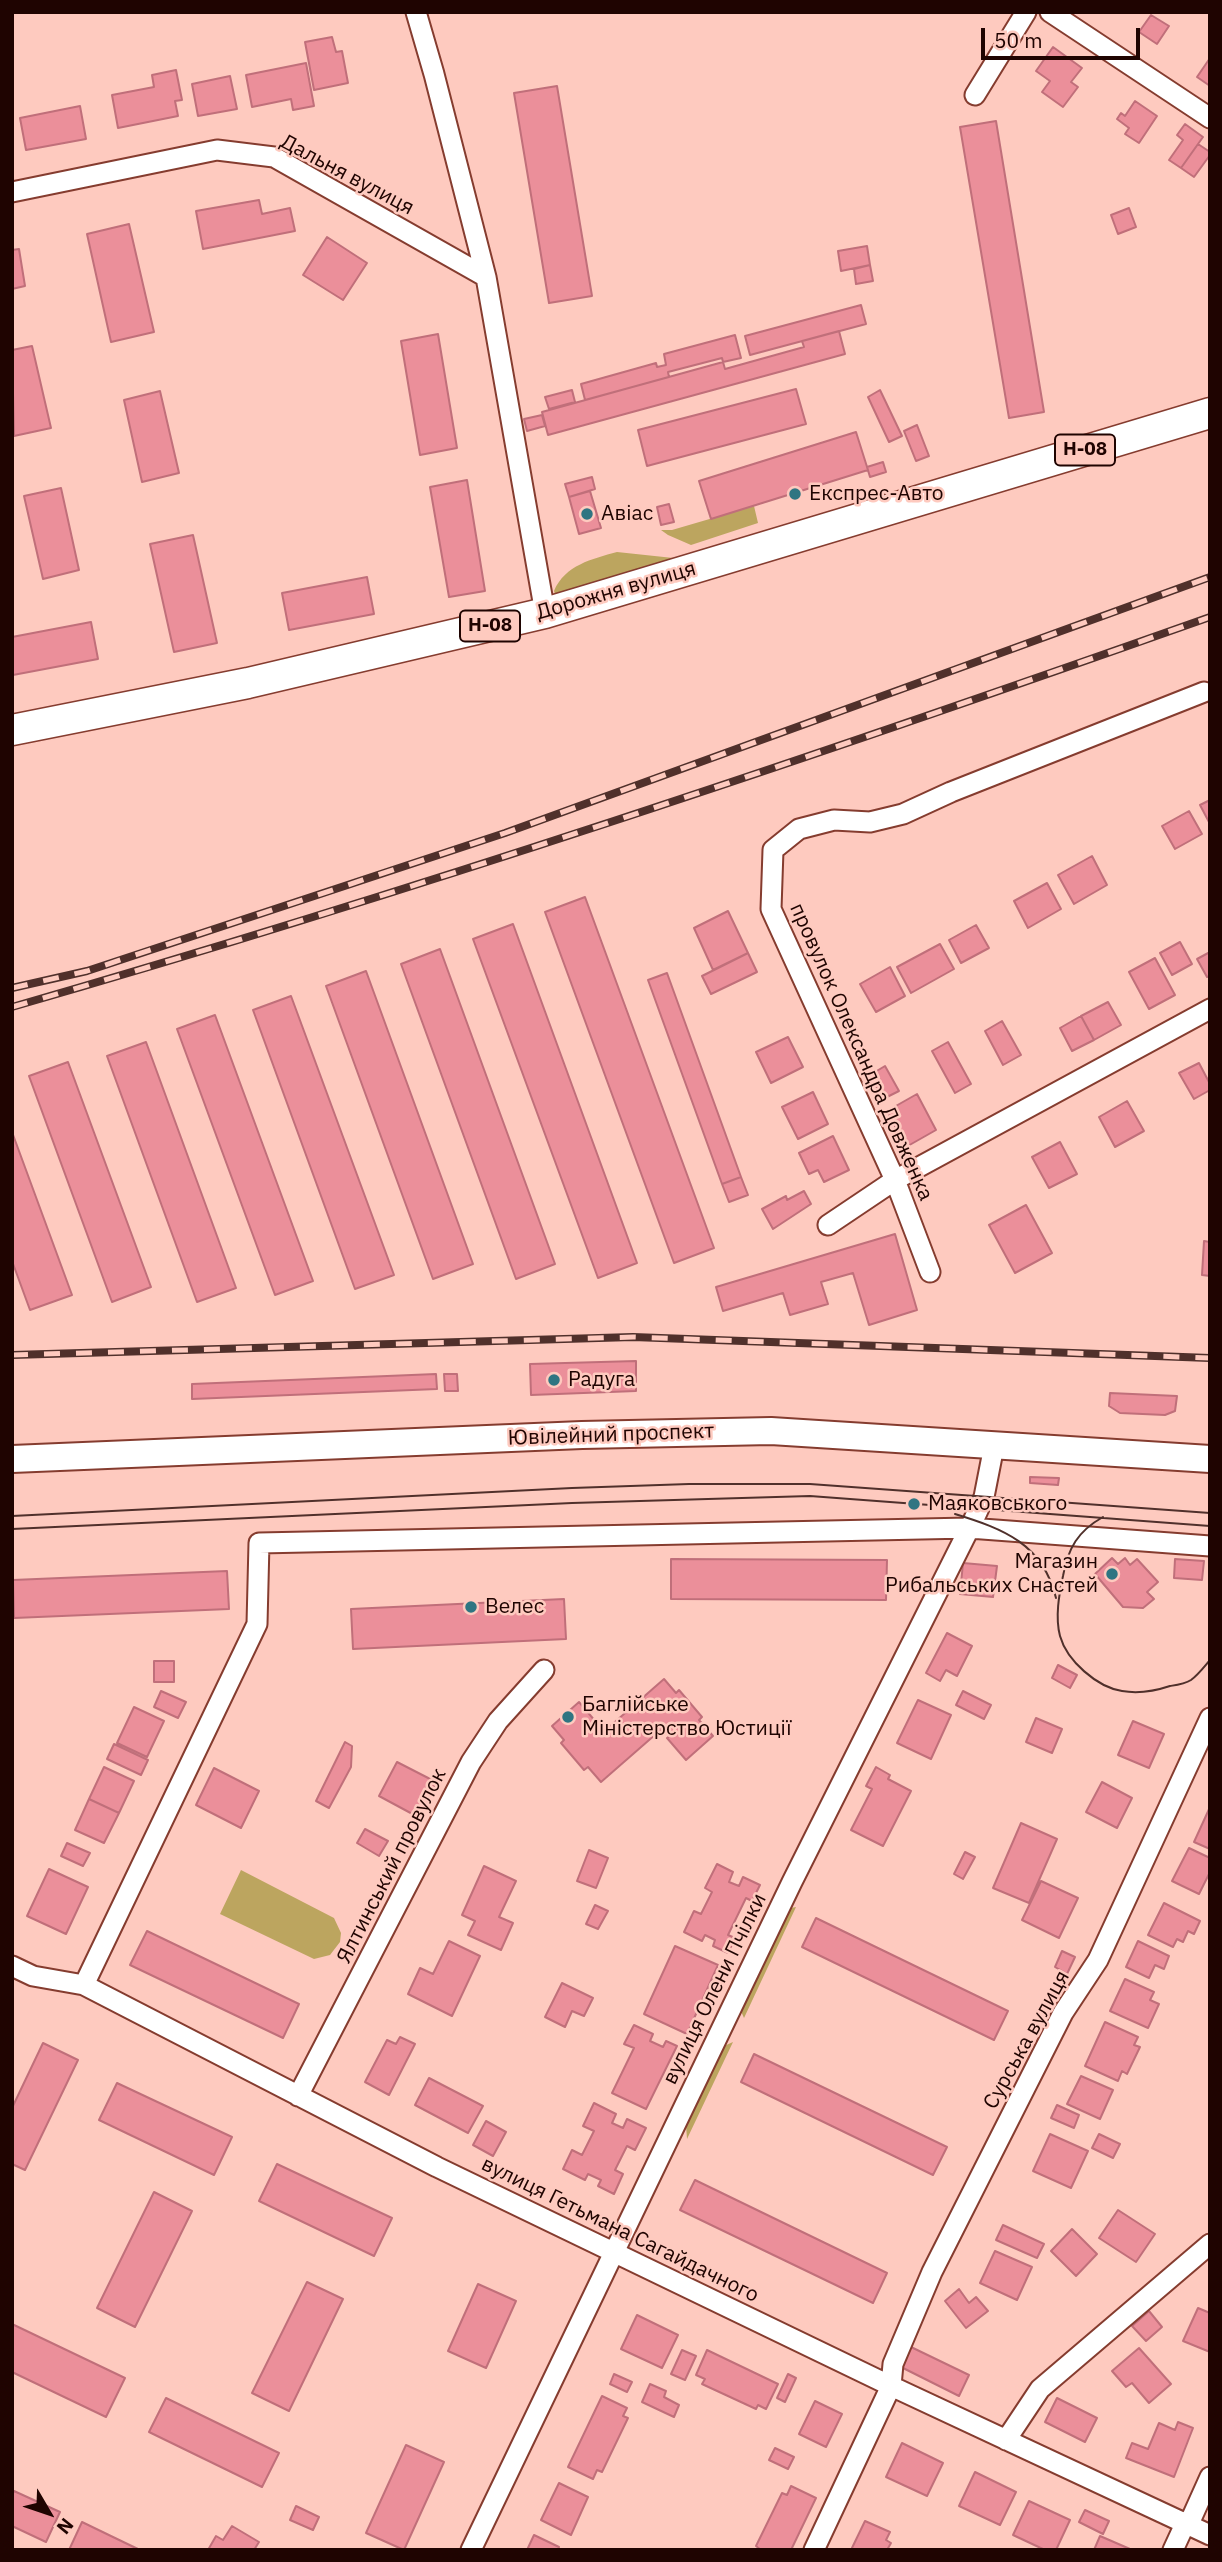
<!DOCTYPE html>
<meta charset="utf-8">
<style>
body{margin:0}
#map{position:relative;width:1222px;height:2562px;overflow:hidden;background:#fecabf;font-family:"IBM Plex Sans",sans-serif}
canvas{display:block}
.frame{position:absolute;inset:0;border:14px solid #1f0401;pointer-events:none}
.north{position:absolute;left:14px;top:2478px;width:70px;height:70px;-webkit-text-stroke:5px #fecabf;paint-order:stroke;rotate:129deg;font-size:19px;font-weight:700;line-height:28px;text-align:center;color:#1f0401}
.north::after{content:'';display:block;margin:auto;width:24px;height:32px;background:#1f0401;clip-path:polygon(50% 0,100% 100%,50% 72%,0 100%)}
.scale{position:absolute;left:981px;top:28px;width:159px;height:32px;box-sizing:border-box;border:4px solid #1f0401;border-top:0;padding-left:9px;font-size:21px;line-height:24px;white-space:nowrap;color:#1f0401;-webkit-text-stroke:5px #fecabf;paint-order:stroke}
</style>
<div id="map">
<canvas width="1222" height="2562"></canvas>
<div class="frame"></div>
<div class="north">N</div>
<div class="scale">50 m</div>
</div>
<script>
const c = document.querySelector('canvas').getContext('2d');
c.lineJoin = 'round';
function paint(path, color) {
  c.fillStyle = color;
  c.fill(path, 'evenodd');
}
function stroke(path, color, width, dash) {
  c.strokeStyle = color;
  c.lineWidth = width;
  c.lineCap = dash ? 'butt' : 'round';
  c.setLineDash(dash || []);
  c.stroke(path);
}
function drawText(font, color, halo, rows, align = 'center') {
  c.font = font + ' "IBM Plex Sans",sans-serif';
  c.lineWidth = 5;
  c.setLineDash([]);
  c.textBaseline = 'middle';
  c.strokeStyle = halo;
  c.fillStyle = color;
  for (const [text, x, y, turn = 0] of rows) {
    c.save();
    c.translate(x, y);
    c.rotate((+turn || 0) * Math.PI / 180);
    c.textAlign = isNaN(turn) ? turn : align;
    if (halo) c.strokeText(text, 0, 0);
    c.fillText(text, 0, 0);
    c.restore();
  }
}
const green = new Path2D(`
 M754 506 758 523 691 545 668 535 661 530H672Z
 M617 552 692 560 556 597 554 591C565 565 592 559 617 552Z
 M241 1870 334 1918 341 1933 340 1942 330 1955 314 1959 220 1914Z
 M796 1907 744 2018 740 2009 781 1923 791 1908Z
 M733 2042 687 2139 686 2125 700 2092 724 2046Z`);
const building = new Path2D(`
 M1151 15 1169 26 1157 44 1139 32Z
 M332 37 336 52 342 51 348 83 314 90 305 42Z
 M1053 47 1082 68 1071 82 1078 87 1063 107 1042 92 1050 81 1036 71Z
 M1210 58V86L1197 77Z
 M306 63 314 106 293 110 291 99 252 107 246 75Z
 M176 70 182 100 175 101 178 116 118 128 112 95 154 87 152 75Z
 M230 76 237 109 198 116 192 84Z
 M557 86 592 296 549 303 514 93Z
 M1135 101 1157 116 1139 143 1125 134 1129 128 1117 119 1121 113 1125 116Z
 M80 106 86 139 26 150 20 118Z
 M996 121 1044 412 1009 418 960 127Z
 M1185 124 1203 137 1181 168 1169 160 1183 140 1177 135Z
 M1198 144 1210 152V155L1194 177 1181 168Z
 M259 200 262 214 290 208 295 231 203 249 196 211Z
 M1129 208 1136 227 1118 234 1111 215Z
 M129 224 154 332 111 342 87 234Z
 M327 237 367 263 343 300 303 275Z
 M867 246 870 265 841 271 838 251Z
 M19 249 25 286 12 289V250Z
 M870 265 873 281 856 284 854 269Z
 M861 305 866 324 750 355 745 336Z
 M839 331 845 354 548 435 542 412 723 362 725 369 804 347 802 341Z
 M438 334 457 448 420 455 401 341Z
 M735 335 741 358 723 362 722 358 668 372 669 377 585 400 581 384 656 363 657 367 666 365 664 354Z
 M32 346 51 428 14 436 12 350Z
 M796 389 806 424 647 466 638 430Z
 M572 390 575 402 549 409 545 397Z
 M880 390 902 436 889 442 868 397Z
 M160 391 179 473 142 482 124 400Z
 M542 415 545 426 527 431 524 419Z
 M917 425 929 456 916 461 904 431Z
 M856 432 868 470 711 519 699 481Z
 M883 462 886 472 870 477 867 467Z
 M592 477 595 489 569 497 565 484Z
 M467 480 485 591 449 597 430 487Z
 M61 488 79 570 43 579 24 496Z
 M590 491 601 528 579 534 569 497Z
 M669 504 674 522 661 525 657 507Z
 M193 535 217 643 174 652 150 544Z
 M367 577 374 614 289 630 282 593Z
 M91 622 98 659 13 675 12 637Z
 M1210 800V824L1200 805Z
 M1189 811 1202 834 1175 849 1162 826Z
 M1092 856 1107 885 1074 904 1058 875Z
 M1047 883 1061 909 1028 928 1014 901Z
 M585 897 714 1248 674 1263 545 912Z
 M728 911 748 953 713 970 694 928Z
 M513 924 637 1263 598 1278 473 939Z
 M976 925 989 948 961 963 949 940Z
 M1180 942 1192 964 1172 975 1160 953Z
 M940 944 954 969 911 993 897 967Z
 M440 949 555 1264 516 1279 401 964Z
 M1210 952V976L1207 977 1197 959Z
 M748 953 757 972 711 994 702 976Z
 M1155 958 1175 995 1149 1009 1129 972Z
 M890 967 905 996 876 1012 860 984Z
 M366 971 473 1264 433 1279 326 986Z
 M667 973 741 1177 722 1184 648 980Z
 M291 996 394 1275 355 1289 253 1010Z
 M1108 1002 1121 1025 1094 1040 1081 1016Z
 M215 1015 313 1281 275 1295 177 1029Z
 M1081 1016 1094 1040 1072 1051 1060 1028Z
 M1002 1021 1021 1055 1003 1065 985 1031Z
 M788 1037 803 1067 771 1083 756 1052Z
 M146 1042 236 1288 197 1302 107 1056Z
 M948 1042 971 1084 955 1093 932 1051Z
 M68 1062 151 1287 112 1302 29 1076Z
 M1199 1063 1210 1084V1090L1194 1099 1179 1073Z
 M885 1066 899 1091 883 1099 870 1075Z
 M813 1092 828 1124 798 1139 782 1107Z
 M917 1094 936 1130 906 1147 887 1111Z
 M1127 1101 1144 1131 1115 1147 1099 1117Z
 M12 1132 72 1295 30 1310 12 1261Z
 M833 1136 849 1170 824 1182 818 1170 809 1174 799 1153Z
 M1060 1142 1077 1174 1049 1188 1032 1157Z
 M741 1177 748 1195 729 1202 722 1184Z
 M804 1191 811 1204 773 1229 762 1209 786 1196 787 1200Z
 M1026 1205 1052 1253 1015 1273 989 1225Z
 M895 1234 917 1310 869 1325 853 1273 821 1282 828 1304 790 1315 783 1293 723 1311 716 1287Z
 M1204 1241 1210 1242V1276L1202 1275Z
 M636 1361V1391L531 1395 530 1364Z
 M436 1374 437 1389 192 1399V1384Z
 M444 1374H457L458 1391H445Z
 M1110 1393 1177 1396 1175 1411 1165 1415 1120 1413 1109 1406Z
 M1030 1477 1059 1478 1058 1485 1030 1483Z
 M1112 1558 1118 1564 1125 1558 1130 1565 1137 1559 1158 1582 1147 1592 1154 1599 1143 1608 1123 1607 1095 1574Z
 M671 1559 887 1560 886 1600 671 1599Z
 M1175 1559 1204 1561 1202 1580 1174 1578Z
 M963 1563 997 1566 993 1597 960 1594Z
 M227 1571 229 1609 14 1618 13 1580Z
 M564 1599 566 1639 353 1649 351 1609Z
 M947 1633 972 1646 957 1676 946 1670 940 1681 926 1673Z
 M154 1661H174V1682H154Z
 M1058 1665 1077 1675 1070 1688 1052 1678Z
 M664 1679 676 1693 679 1690 702 1717 699 1720 713 1736 686 1760 667 1738 671 1735 664 1727 601 1782 588 1767 584 1770 561 1743 564 1740 552 1726 579 1702 596 1722 592 1726 600 1735Z
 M161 1691 186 1702 178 1718 154 1707Z
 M963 1691 991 1705 984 1719 956 1705Z
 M918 1700 951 1715 931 1759 897 1743Z
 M134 1707 164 1721 147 1757 117 1743Z
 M1036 1718 1062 1729 1052 1753 1026 1742Z
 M1133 1721 1164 1734 1149 1768 1118 1755Z
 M345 1742 352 1746 351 1767 329 1808 316 1801Z
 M114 1744 148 1760 141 1775 107 1759Z
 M397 1762 436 1782 418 1817 379 1796Z
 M104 1767 134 1781 119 1813 89 1799Z
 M876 1767 890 1775 888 1779 911 1791 883 1846 851 1830 872 1789 866 1786Z
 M214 1768 259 1791 241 1828 196 1805Z
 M1102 1782 1132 1798 1117 1828 1086 1812Z
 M89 1799 119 1813 104 1843 75 1830Z
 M1210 1807V1849L1194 1842Z
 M1021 1823 1057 1839 1029 1903 993 1888Z
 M365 1829 388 1841 379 1856 357 1843Z
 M67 1843 90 1853 83 1866 61 1856Z
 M1189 1848 1210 1858V1872L1199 1894 1172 1881Z
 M589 1850 608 1858 596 1888 577 1881Z
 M965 1852 975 1857 963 1879 954 1874Z
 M717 1864 733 1872 729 1882 739 1886 743 1877 760 1885 752 1901 746 1898 728 1935 735 1938 728 1953 713 1946 715 1940 705 1935 702 1941 684 1932 694 1911 701 1914 712 1892 705 1888Z
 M484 1866 516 1881 499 1917 513 1923 501 1950 468 1935 475 1921 462 1915Z
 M49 1869 88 1887 66 1934 27 1916Z
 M1041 1881 1078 1898 1059 1938 1022 1920Z
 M1164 1903 1200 1921 1194 1934 1188 1931 1183 1942 1177 1939 1173 1947 1148 1935Z
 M595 1905 608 1911 598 1929 586 1924Z
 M816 1918 1008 2011 994 2040 802 1947Z
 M147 1931 299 2004 283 2038 130 1965Z
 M449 1941 480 1956 452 2016 408 1994 420 1968 433 1974Z
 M1138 1941 1169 1956 1164 1969 1155 1965 1149 1978 1126 1967Z
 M675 1946 718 1965 687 2034 644 2014Z
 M1062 1951 1075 1957 1067 1974 1055 1967Z
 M1125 1979 1154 1992 1150 2000 1159 2004 1148 2028 1110 2011Z
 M562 1983 593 1998 584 2016 572 2011 565 2027 545 2017Z
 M1105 2022 1138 2037 1134 2045 1140 2047 1127 2074 1122 2071 1118 2081 1085 2066Z
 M634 2025 653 2034 650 2041 663 2047 666 2041 677 2046 646 2109 612 2093 634 2048 624 2044Z
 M400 2037 415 2044 389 2095 365 2082 387 2040 396 2044Z
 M43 2043 78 2060 25 2170 12 2164V2108Z
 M754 2054 947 2147 933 2175 741 2082Z
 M1081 2076 1113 2090 1100 2119 1067 2104Z
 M429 2078 483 2106 468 2133 415 2105Z
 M117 2083 232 2137 214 2175 99 2120Z
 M594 2103 616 2114 612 2123 623 2128 627 2119 646 2128 635 2150 627 2146 615 2170 623 2174 614 2194 598 2186 601 2180 588 2174 585 2180 563 2169 572 2150 582 2155 594 2131 583 2126Z
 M1057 2105 1079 2115 1074 2128 1051 2118Z
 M486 2121 506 2132 493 2156 473 2145Z
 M1050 2134 1088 2151 1071 2188 1033 2171Z
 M1099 2134 1120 2144 1113 2158 1092 2148Z
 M277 2164 392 2218 374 2256 259 2201Z
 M695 2180 887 2273 873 2303 680 2210Z
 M154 2192 192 2211 135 2327 97 2308Z
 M1118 2210 1155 2234 1136 2262 1099 2238Z
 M1003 2225 1044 2244 1037 2258 996 2240Z
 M1072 2229 1097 2254 1076 2276 1051 2251Z
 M995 2251 1032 2267 1017 2300 980 2283Z
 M307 2282 343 2299 289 2411 252 2393Z
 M478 2284 516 2301 486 2368 448 2351Z
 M959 2289 969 2303 976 2297 988 2311 966 2328 945 2301Z
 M1198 2308 1210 2313V2352L1183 2341Z
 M1149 2311 1162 2327 1146 2341 1132 2326Z
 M637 2315 678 2335 662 2368 621 2349Z
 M12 2324 125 2378 106 2417 12 2372Z
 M911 2347 969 2375 959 2396 901 2367Z
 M1139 2348 1171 2384 1149 2403 1132 2383 1126 2387 1112 2371Z
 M682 2350 696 2356 685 2380 671 2374Z
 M707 2350 778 2384 766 2409 758 2405 756 2409 702 2384 705 2379 696 2375Z
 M614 2374 632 2382 627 2392 610 2384Z
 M788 2374 796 2378 785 2402 777 2398Z
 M650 2384 666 2391 664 2397 679 2405 674 2417 642 2402Z
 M602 2396 627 2408 623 2416 628 2418 602 2472 597 2470 593 2479 568 2467Z
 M166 2398 279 2453 262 2487 149 2432Z
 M1057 2398 1097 2418 1085 2442 1045 2422Z
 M815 2401 842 2414 826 2447 799 2434Z
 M1178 2422 1193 2428 1174 2477 1126 2458 1132 2443 1148 2449 1159 2423 1175 2430Z
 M902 2443 943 2463 927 2496 886 2477Z
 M406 2445 444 2462 404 2550 366 2533Z
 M775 2448 794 2457 788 2469 769 2460Z
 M975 2472 1016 2492 1000 2525 959 2506Z
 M559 2483 588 2497 571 2535 541 2520Z
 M791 2486 816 2498 791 2550H761L756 2546 782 2493 787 2495Z
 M14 2491 60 2512 46 2542 12 2526V2496Z
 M1029 2501 1070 2520 1056 2550H1045L1013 2535Z
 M296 2506 319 2517 313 2530 290 2520Z
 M1085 2510 1109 2521 1103 2534 1079 2522Z
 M865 2521 890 2532 886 2540 891 2543 887 2550H851Z
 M82 2522 113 2537 140 2550H69Z
 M232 2526 259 2542 254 2550H208L216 2536 223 2540Z
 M534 2535 559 2547 558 2550H527Z
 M1100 2536 1130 2549 1129 2550H1094Z`);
const minor = new Path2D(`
 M416 12 434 74 486 277 545 613
 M1050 12 1210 118
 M975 95 1026 12
 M12 192 217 150 274 157 486 277
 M828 1225 895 1180 1210 1009
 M930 1272 895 1180 771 909 773 850 799 829 834 820 870 822 903 814 951 792 1204 692
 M12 1966 33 1976 84 1985 437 2167 891 2386 1210 2535
 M84 1985 257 1624 259 1543 969 1528 1210 1546
 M298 2096 471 1762 498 1721 544 1670
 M1006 2440 1040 2389 1210 2244
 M471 2550 792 1882 974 1519 984 1497 994 1446
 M814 2550 891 2386 893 2364 932 2272 1063 2013 1098 1960 1210 1718
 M1173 2550 1185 2524 1192 2517 1210 2477`);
const secondary = new Path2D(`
 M12 1459 582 1435 771 1431 1210 1459`);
const primary = new Path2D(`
 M12 730 248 683 545 613 1210 413`);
const tram = new Path2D(`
 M955 1514C1004 1529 1043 1544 1056 1598
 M12 1516 572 1488 689 1484H810L1210 1513
 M1103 1517C1078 1531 1068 1548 1063 1576 1059 1595 1055 1617 1060 1636 1067 1661 1097 1687 1122 1691 1139 1694 1155 1691 1170 1686 1177 1685 1185 1684 1191 1680 1198 1675 1204 1667 1210 1660
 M12 1529 572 1503 810 1496 1210 1526`);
const rail = new Path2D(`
 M12 988 87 971 505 833 1210 577
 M12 1007C415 891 814 757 1210 617
 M12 1355 633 1337 1210 1358`);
const markers = [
 [795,494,7,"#2f7582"],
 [587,514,7,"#2f7582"],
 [554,1380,7,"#2f7582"],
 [914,1504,7,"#2f7582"],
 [1112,1574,7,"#2f7582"],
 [471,1607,7,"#2f7582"],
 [568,1717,7,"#2f7582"]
];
const shields = [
 [1085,450,60],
 [490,626,60]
];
const shieldNames = [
 ["Н-08",1085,450],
 ["Н-08",490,626]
];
const streetNames = [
 ["Дальня вулиця",347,175,28],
 ["Дорожня вулиця",616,591,-16],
 ["провулок Олександра Довженка",861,1052,66],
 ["Ювілейний проспект",611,1435,-2],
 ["Ялтинський провулок",392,1866,-63],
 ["вулиця Олени Пчілки",715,1989,-64],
 ["Сурська вулиця",1027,2040,-61],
 ["вулиця Гетьмана Сагайдачного",620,2230,26]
];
const poiNames = [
 ["Експрес-Авто",809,494],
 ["Авіас",601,514],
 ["Радуга",568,1380],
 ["Маяковського",928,1504],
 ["Магазин",1098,1562,"right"],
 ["Рибальських Снастей",1098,1586,"right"],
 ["Велес",485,1607],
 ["Баглійське",582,1705],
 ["Міністерство Юстиції",582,1729]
];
paint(green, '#bca55f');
paint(building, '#eb8f9a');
stroke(building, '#c06f7a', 2);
stroke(minor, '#853c2f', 23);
stroke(secondary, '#853c2f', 30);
stroke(primary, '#853c2f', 33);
stroke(minor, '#fff', 19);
stroke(secondary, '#fff', 26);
stroke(primary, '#fff', 30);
stroke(tram, '#50302b', 2);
stroke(rail, '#50302b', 8);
stroke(rail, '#fecabf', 5, [16]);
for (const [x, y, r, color] of markers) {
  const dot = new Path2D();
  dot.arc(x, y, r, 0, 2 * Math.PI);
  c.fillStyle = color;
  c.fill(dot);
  stroke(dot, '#fecabf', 2.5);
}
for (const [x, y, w] of shields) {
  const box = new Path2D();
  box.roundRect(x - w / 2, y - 15.5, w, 31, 5);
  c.fillStyle = '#fecabf';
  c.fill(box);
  stroke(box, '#1f0401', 2);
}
drawText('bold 19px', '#1f0401', null, shieldNames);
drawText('21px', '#1f0401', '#fecabf', streetNames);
drawText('21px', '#1f0401', '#fecabf', poiNames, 'left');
</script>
